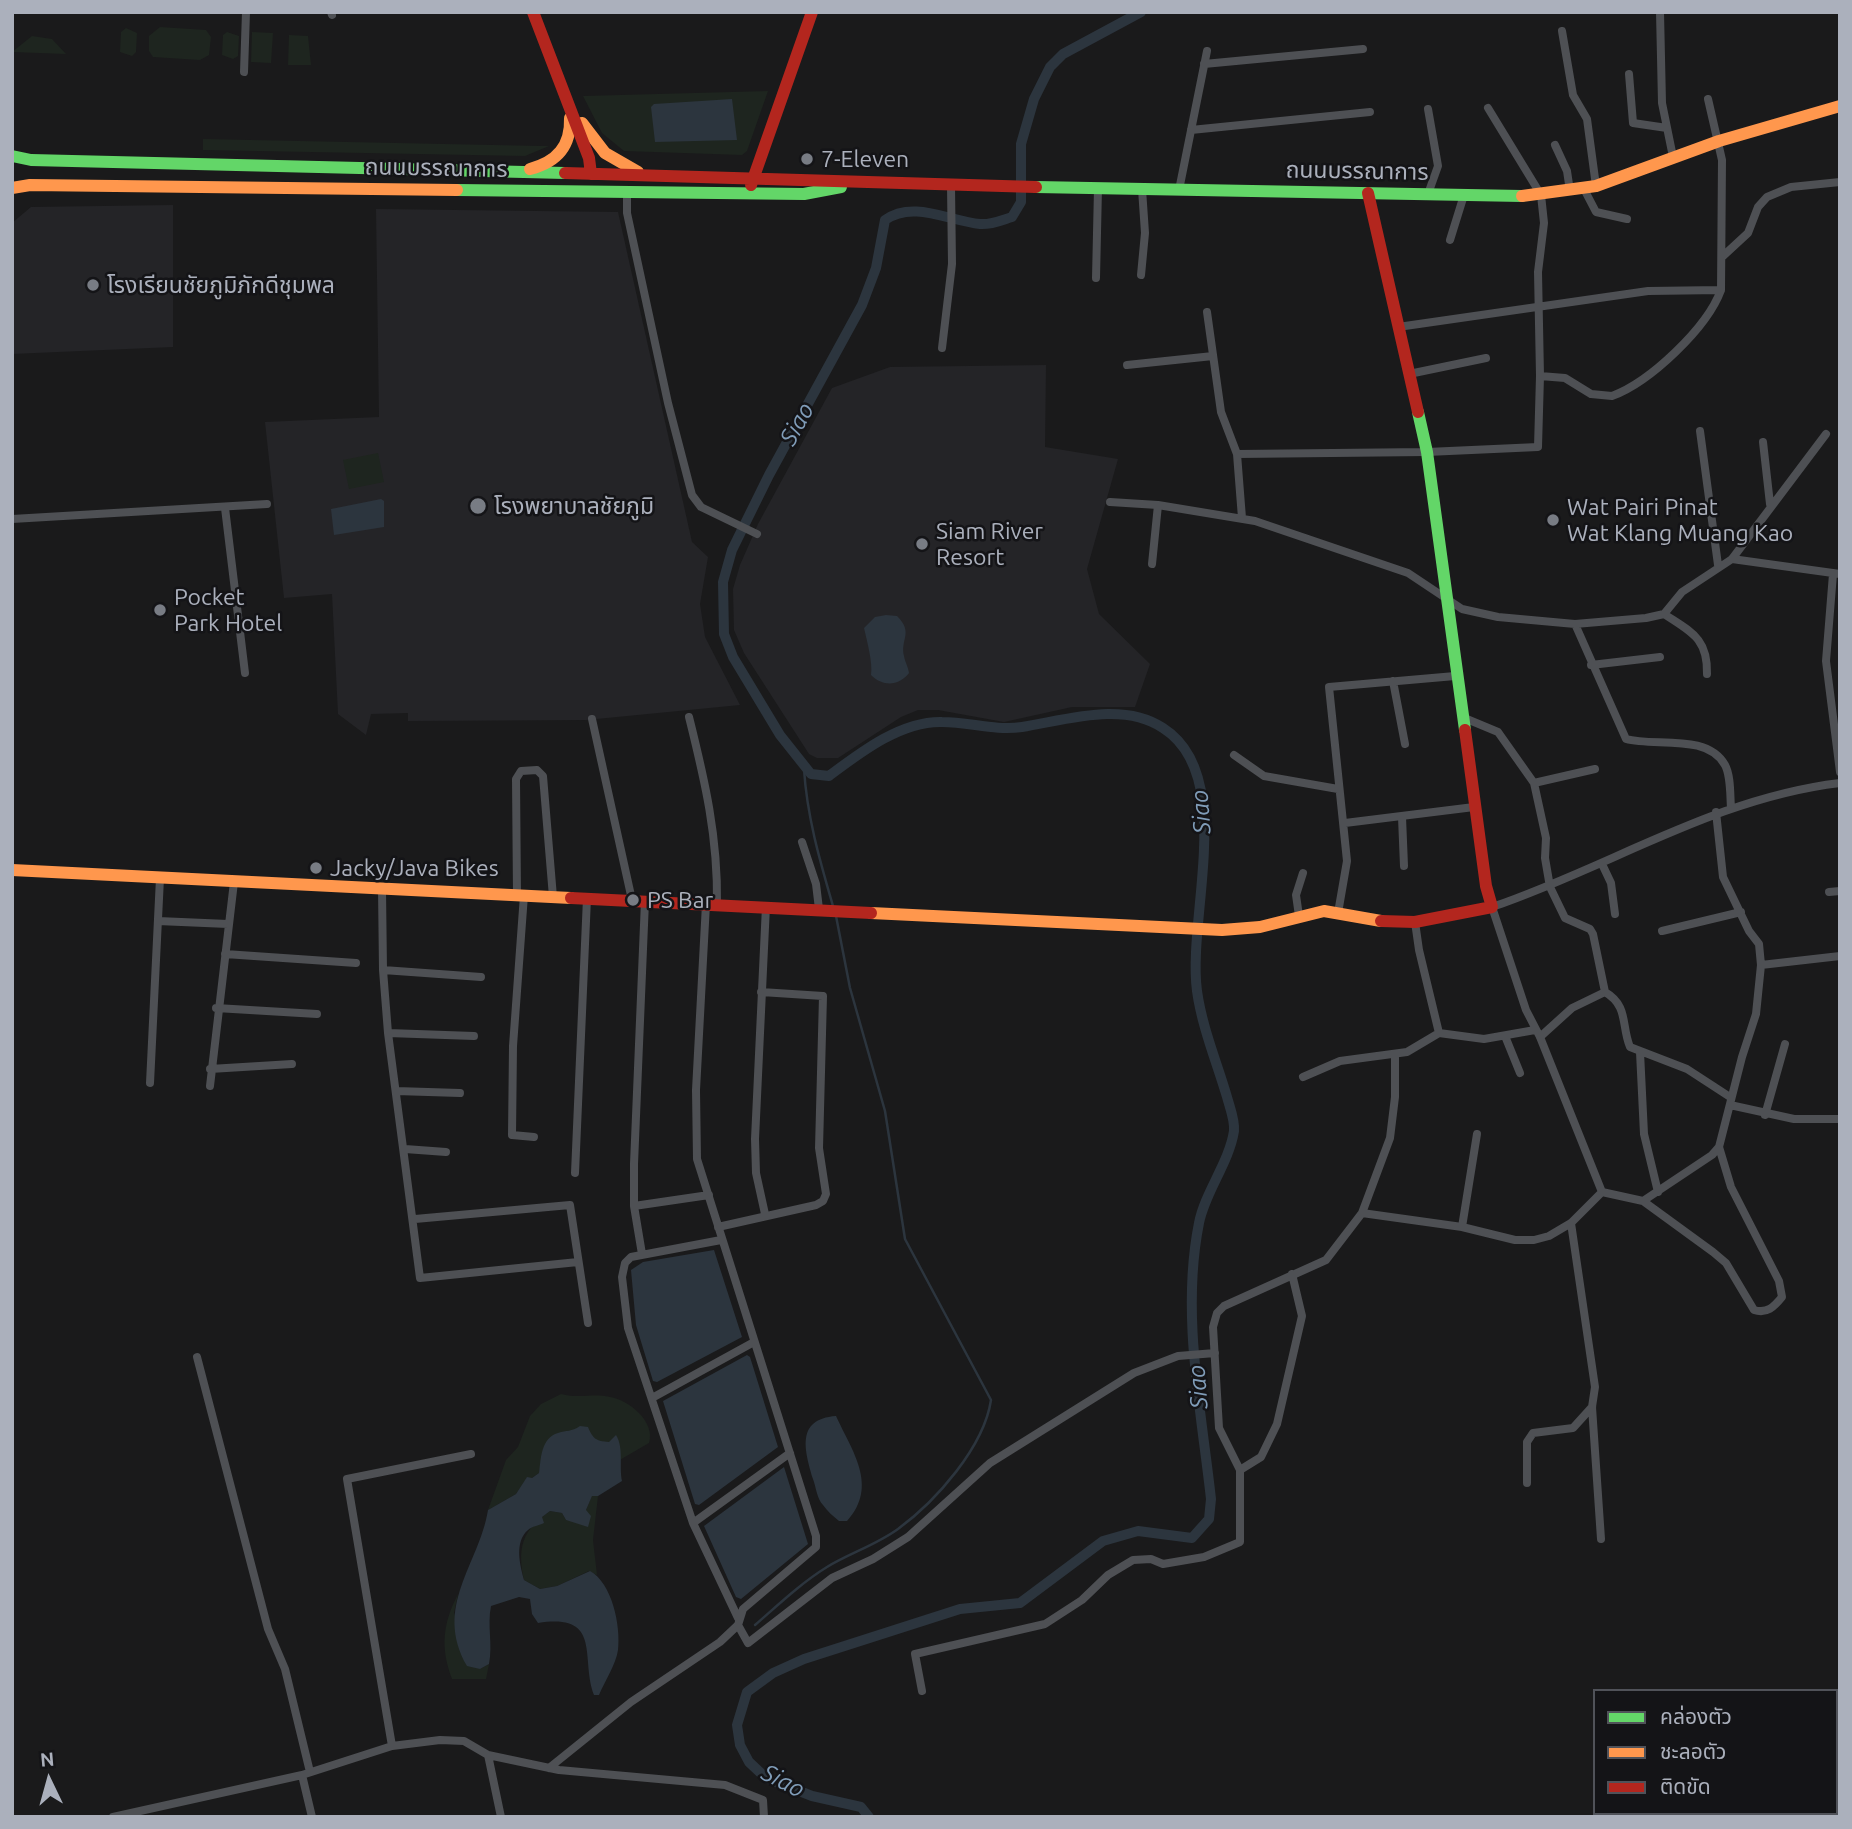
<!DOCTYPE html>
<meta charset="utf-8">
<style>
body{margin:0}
#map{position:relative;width:1852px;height:1829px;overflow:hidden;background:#1a1a1b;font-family:Ubuntu,"Noto Sans Thai",sans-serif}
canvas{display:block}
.frame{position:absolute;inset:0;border:14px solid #abb0bc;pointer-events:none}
.legend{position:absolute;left:1593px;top:1689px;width:245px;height:126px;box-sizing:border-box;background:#141417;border:2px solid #505259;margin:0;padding:9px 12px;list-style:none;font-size:21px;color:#abb0bc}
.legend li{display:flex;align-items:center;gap:14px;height:35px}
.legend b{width:35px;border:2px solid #505259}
.north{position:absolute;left:14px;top:1745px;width:70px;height:70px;-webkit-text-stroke:5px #141417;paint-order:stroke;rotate:355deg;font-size:19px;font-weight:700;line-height:28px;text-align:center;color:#abb0bc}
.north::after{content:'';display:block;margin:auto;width:24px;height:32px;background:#abb0bc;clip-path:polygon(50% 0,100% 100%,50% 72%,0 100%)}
</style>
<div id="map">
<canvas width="1852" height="1829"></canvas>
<div class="frame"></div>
<ul class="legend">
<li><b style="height:9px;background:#63d668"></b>คล่องตัว</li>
<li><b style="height:9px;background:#ff974d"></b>ชะลอตัว</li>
<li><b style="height:9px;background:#b3261e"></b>ติดขัด</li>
</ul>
<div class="north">N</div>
</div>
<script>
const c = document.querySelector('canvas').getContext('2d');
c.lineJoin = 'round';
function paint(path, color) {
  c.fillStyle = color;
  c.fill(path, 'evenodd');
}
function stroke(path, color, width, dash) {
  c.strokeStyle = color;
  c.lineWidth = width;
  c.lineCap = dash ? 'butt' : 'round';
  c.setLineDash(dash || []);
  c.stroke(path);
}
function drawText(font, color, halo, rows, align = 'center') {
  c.font = font + ' Ubuntu,"Noto Sans Thai",sans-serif';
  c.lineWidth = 5;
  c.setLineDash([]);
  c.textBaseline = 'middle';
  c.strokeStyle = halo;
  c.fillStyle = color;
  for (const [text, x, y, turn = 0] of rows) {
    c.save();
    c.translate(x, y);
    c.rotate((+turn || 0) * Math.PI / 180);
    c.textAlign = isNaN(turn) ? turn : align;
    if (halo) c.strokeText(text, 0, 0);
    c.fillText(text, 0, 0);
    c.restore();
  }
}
const built = new Path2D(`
 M173 205V347L12 354V223L31 207Z
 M376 209 618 212 692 542 708 557 700 604 705 637 740 705 586 720 408 721V713L371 714 366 735 338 714 332 594 284 598 265 422 379 417Z
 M1046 365 1045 447 1118 459 1087 569 1099 614 1150 664 1135 707H1072L1004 722 938 710H918L901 717 838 758H817L809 754 744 653 734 630 733 589 740 565 758 524 832 388 890 367Z`);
const green = new Path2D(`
 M160 27 206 30 211 37 209 55 200 60 153 57 149 51V36Z
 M126 28 137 33 136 52 132 56 120 52 121 32Z
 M227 32 239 36 238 56 233 59 222 55 223 35Z
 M252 32 273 33 271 63 251 62Z
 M289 35 308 36 311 65H288Z
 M32 36 52 39 66 54 12 52Z
 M768 91 747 151 742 155 624 151 602 133 583 96Z
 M203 139 542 146H549L525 156 203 150Z
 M378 453 384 482 349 489 343 460Z
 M561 1394C581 1399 592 1393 610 1397 629 1400 656 1422 649 1443L618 1461 620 1452C592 1427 571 1448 541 1462L539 1473 532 1478H527L516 1494 488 1510 506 1460 518 1447 530 1416 541 1404Z
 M592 1495 598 1496 593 1540 597 1575 589 1571 557 1586 540 1589 524 1580C517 1548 522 1530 550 1511L562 1513 566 1520 575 1521 586 1510Z
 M458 1594 454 1613 480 1669 489 1664 486 1679H452C440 1647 443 1623 458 1594Z`);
const water = new Path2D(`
 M732 99 737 140 655 142 651 107 654 104Z
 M381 499 384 501V527L334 535 331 509Z
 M886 615 897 616C914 633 900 639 904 656 905 662 908 666 909 673 899 686 883 687 871 675 873 663 867 641 864 628L875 617Z
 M714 1250 742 1337 657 1382 653 1381 636 1325 631 1270 643 1262Z
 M747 1355 750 1357 778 1447 699 1505 695 1504 663 1401Z
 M836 1416C852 1451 879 1486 847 1521H839C833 1516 827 1511 823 1505 817 1499 816 1487 813 1479 805 1451 795 1419 836 1416Z
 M580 1426 588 1427C593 1439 596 1441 609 1442L616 1435C624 1448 619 1466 622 1481L598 1496H592L586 1510 591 1516 588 1527 566 1520 562 1513 550 1511 542 1517 544 1523C538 1526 532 1526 528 1530 514 1542 520 1565 524 1580L540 1589 557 1586 590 1571C612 1583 621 1626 618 1650 616 1664 605 1681 599 1695H594C580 1658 603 1613 538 1623L532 1614 530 1599 519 1597 491 1606C487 1626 493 1644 489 1664L480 1669 467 1666C433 1606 479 1565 488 1510L516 1494 527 1477 532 1478 539 1473C541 1458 541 1438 558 1433 567 1430 571 1432 580 1426Z
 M784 1467 808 1544 741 1599 736 1597 704 1526Z`);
const stream = new Path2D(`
 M804 769C807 817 820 861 833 906
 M755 1625C778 1605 801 1583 827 1567 850 1553 876 1545 898 1529 936 1501 984 1447 991 1400L905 1239 885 1111 850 988 836 916`);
const canal = new Path2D(`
 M869 1817 861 1807 812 1796 766 1778 749 1762 740 1745 737 1725 747 1692 773 1673 804 1659 960 1609 1020 1603 1103 1541 1138 1531 1192 1538 1209 1519 1211 1499C1201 1408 1181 1313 1199 1223 1205 1192 1229 1163 1234 1131 1235 1120 1230 1108 1227 1097 1217 1063 1202 1027 1197 991 1187 917 1237 775 1163 728 1123 701 1066 720 1022 727 994 731 970 722 942 722 901 721 861 752 829 776L811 774 780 735 733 657 724 634 723 582 732 550 769 475 862 305 876 268 885 220C913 200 949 221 980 224 991 225 1002 220 1012 217L1021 202V144L1034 99 1050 67 1063 54 1141 12`);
const street = new Path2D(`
 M331 12 332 15
 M1660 12 1662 103 1673 157
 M1562 31 1573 95 1587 119 1596 186
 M1204 64 1363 49
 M244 72 246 12
 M1629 74 1633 123 1667 128
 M1488 108 1541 195 1544 223 1538 272 1540 376 1565 378 1591 394 1612 396C1650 382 1707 328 1721 290L1722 160 1708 99
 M1191 130 1370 112
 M1555 145 1567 171 1570 191
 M1584 189 1596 212 1627 219
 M1179 190 1207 51
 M627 192V213L668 403 692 495 701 507 757 534
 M1428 194 1438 166 1428 109
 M1450 240 1464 195
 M1722 257 1748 233 1758 207 1767 197 1791 187 1840 182
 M1141 275 1145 233 1142 189
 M1096 278 1098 188
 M1207 312 1221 412 1237 454 1242 518
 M1398 327 1648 291 1721 290
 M942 348 952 264 951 186
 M1127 365 1213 356
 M1409 374 1486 358
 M1700 431 1718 565
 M1763 442 1770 504
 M1237 454 1427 452 1538 447 1540 376
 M1110 502 1158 505 1255 521 1408 573 1462 609 1498 617 1575 624
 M225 508 245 673
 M12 519 267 504
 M1732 559 1840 574
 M1152 564 1158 505
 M1833 574 1826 661 1840 772
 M1664 614C1691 632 1708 638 1707 674
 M1591 665 1660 657
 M1393 681 1405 744
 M689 717C705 781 718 837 717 904
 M1462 717 1498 732 1534 783 1546 838 1545 858 1550 887 1565 918 1590 929 1593 934 1605 992C1629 1006 1621 1026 1630 1047L1687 1069 1730 1097
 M592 719 632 900
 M1234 755 1264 776 1338 789
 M1534 783 1595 769
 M1731 808C1730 795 1731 776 1725 765 1707 733 1655 747 1626 739L1575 624 1646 618 1664 614 1682 592 1732 559 1826 434
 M1402 817 1404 866
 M1345 823 1474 807
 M802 842 816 884 819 909
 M1602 864 1611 883 1615 914
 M382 889 383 970 388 1033 420 1278 578 1262
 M1829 892 1840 891
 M517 895 516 779 521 771 537 770 543 776 553 897
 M524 895 513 1046 512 1135 534 1137
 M1338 913 1347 861 1329 687 1455 676
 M1299 916 1296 895 1303 873
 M158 921 228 924
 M1415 922 1419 950 1439 1033
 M1662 931 1741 912
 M225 954 356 963
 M1761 965 1840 956
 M383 970 481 977
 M216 1008 317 1014
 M388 1033 474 1036
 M1505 1036 1520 1073
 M1540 1037 1572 1008 1605 992
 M1640 1052 1644 1134 1658 1192
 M210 1069 292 1064
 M1303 1077 1340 1061 1407 1052 1439 1033 1484 1039 1535 1030
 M150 1083 160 878
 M210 1086 234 882
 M396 1091 460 1093
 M1730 1105 1794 1119H1840
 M1765 1115 1785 1044
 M405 1149 446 1152
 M575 1173 587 898
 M1602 1192 1540 1037 1526 1010 1492 907C1610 867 1714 798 1840 783
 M1643 1201 1712 1155 1719 1147 1742 1057 1756 1014 1761 965 1759 944 1749 931 1723 877 1716 812
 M634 1206 709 1195
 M1362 1213 1390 1138 1395 1097V1054
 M765 1214 756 1173 755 1139 766 906
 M415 1219 570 1205 588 1323
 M1571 1223 1595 1387 1592 1407 1601 1539
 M718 1227 816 1205 823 1201 826 1194 819 1148 823 996 761 992
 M1462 1227 1477 1134
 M721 1240 631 1257 625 1263 622 1277 628 1328 693 1523 738 1618
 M642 1254 634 1206V1164L645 901
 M197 1357 268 1629 285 1669 310 1772
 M652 1398 754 1342
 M1240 1470 1261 1457 1277 1424 1302 1316 1292 1274
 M1527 1483V1442L1533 1433 1573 1428 1592 1407
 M693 1523 790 1453
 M738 1625 748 1643 832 1578 873 1559 908 1537 990 1463 1134 1373 1178 1356 1215 1353
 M922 1691 915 1654 1045 1624 1082 1600 1108 1575 1133 1560 1151 1559 1163 1564 1204 1557 1240 1542V1470L1219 1428 1213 1327 1217 1313 1224 1306 1326 1260 1362 1213 1462 1227 1515 1240H1534L1549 1236 1571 1223 1602 1192 1643 1201 1713 1252 1726 1263 1754 1310C1767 1314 1774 1307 1782 1297L1779 1281 1731 1187 1719 1147
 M392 1746 347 1479 471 1454
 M488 1755 559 1770 725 1785 763 1800 764 1817
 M549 1768 631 1702 720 1642 738 1625 743 1609 816 1547V1536L697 1159 696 1090 706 904
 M302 1775 312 1817
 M113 1817 302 1775 392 1746 440 1740 464 1741 488 1755 501 1817`);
const fast = new Path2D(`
 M12 156 31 160 565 173
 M1036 187 1522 196
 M457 190 804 194 841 187
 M1418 412 1427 452 1465 730`);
const slow = new Path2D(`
 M582 123 605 153 638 172
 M530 169C557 162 571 146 570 118
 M12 188 30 185 457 190
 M1522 196 1596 186 1719 141 1840 106
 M12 870 571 898
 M871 913 1222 930 1260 927 1324 911 1381 921`);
const jam = new Path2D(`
 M533 12 589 158 591 174
 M565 173 1036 187
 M751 185 812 12
 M1368 193 1418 412
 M571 898 871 913
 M1381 921 1415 922 1492 907 1486 886 1465 730`);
const markers = [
 [807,159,7,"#787c84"],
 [93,285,7,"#787c84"],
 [478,506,9,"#787c84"],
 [1553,520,7,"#787c84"],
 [922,544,7,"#787c84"],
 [160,610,7,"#787c84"],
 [316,868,7,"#787c84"],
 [633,900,7,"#787c84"]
];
const poiNames = [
 ["7-Eleven",821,159],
 ["โรงเรียนชัยภูมิภักดีชุมพล",107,285],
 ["โรงพยาบาลชัยภูมิ",494,506],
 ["Wat Pairi Pinat",1567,507],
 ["Wat Klang Muang Kao",1567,533],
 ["Siam River",936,531],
 ["Resort",936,557],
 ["Pocket",174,597],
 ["Park Hotel",174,623],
 ["Jacky/Java Bikes",330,868],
 ["PS Bar",647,900]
];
const streetNames = [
 ["ถนนบรรณาการ",436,168,1],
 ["ถนนบรรณาการ",1357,171,1]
];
const waterNames = [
 ["Siao",797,424,-61],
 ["Siao",1201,812,-94],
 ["Siao",1198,1387,-94],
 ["Siao",783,1781,27]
];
paint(built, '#242427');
paint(green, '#1e251f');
paint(water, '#2c353e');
stroke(stream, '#2c353e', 2.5);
stroke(canal, '#2c353e', 10);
stroke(street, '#4e5054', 8);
stroke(fast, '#63d668', 12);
stroke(slow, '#ff974d', 12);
stroke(jam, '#b3261e', 12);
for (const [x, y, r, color] of markers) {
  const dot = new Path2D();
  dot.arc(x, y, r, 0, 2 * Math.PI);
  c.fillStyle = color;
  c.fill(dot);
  stroke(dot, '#141417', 2.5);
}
drawText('23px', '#abb0bc', '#141417', poiNames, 'left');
drawText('23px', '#abb0bc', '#141417', streetNames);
drawText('italic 24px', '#809db9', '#141417', waterNames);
</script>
